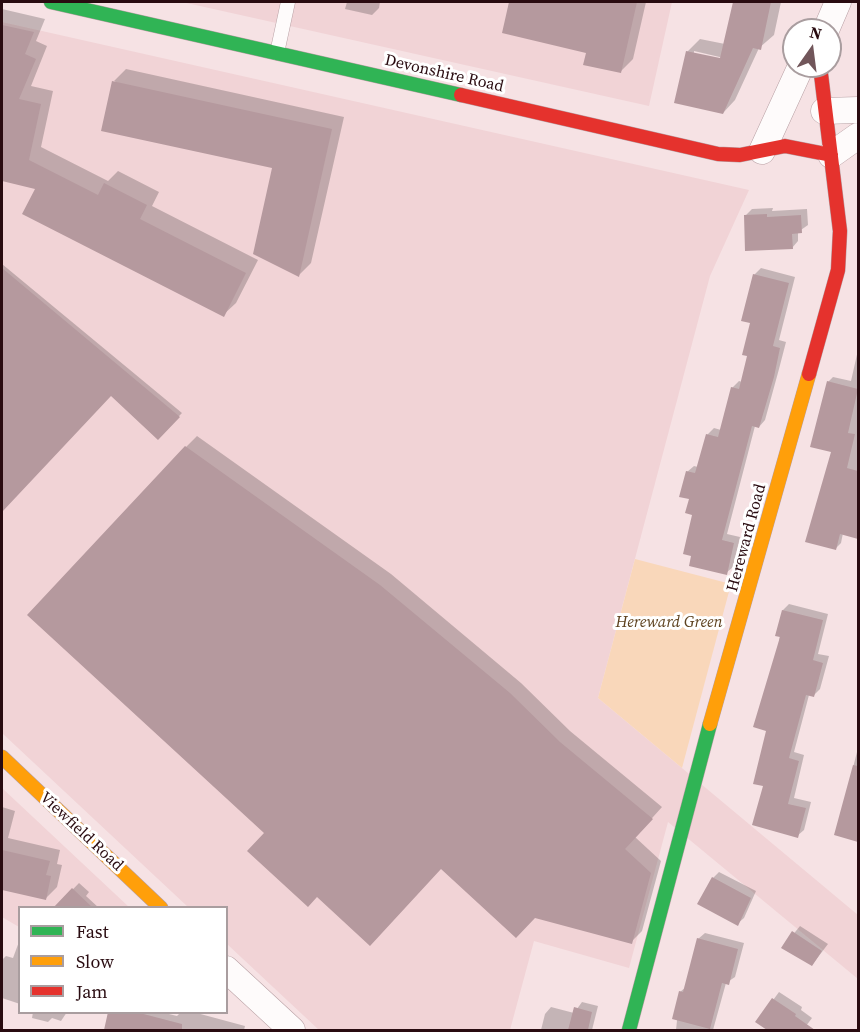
<!DOCTYPE html>
<style>
body{margin:0}
#map{position:relative;width:860px;height:1032px;overflow:hidden;background:#f6e2e4;font-family:"Source Serif 4",serif}
canvas{display:block}
.frame{position:absolute;inset:0;border:3px solid #290b10;pointer-events:none}
.legend{position:absolute;left:18px;top:906px;width:210px;height:108px;box-sizing:border-box;background:#fff;border:2px solid #a99d9f;margin:0;padding:8px 10px;list-style:none;font-size:18px;color:#290b10}
.legend li{display:flex;align-items:center;gap:12px;height:30px}
.legend b{width:30px;border:2px solid #a99d9f}
.north{position:absolute;left:782px;top:18px;width:60px;height:60px;box-sizing:border-box;background:#fff;border:2px solid #a99d9f;border-radius:50%;rotate:14deg;font-size:16px;font-weight:700;line-height:24px;text-align:center;color:#290b10}
.north::after{content:'';display:block;margin:auto;width:21px;height:27px;background:#71565a;clip-path:polygon(50% 0,100% 100%,50% 72%,0 100%)}
</style>
<div id="map">
<canvas width="860" height="1032"></canvas>
<div class="frame"></div>
<ul class="legend">
<li><b style="height:8px;background:#30b455"></b>Fast</li>
<li><b style="height:8px;background:#ff9f0a"></b>Slow</li>
<li><b style="height:8px;background:#e5322d"></b>Jam</li>
</ul>
<div class="north">N</div>
</div>
<script>
const c = document.querySelector('canvas').getContext('2d');
c.lineJoin = 'round';
function paint(path, color) {
  c.fillStyle = color;
  c.fill(path, 'evenodd');
}
function stroke(path, color, width, dash) {
  c.strokeStyle = color;
  c.lineWidth = width;
  c.lineCap = dash ? 'butt' : 'round';
  c.setLineDash(dash || []);
  c.stroke(path);
}
function drawText(font, color, halo, rows, align = 'center') {
  c.font = font + ' "Source Serif 4",serif';
  c.lineWidth = 6;
  c.setLineDash([]);
  c.textBaseline = 'middle';
  c.strokeStyle = halo;
  c.fillStyle = color;
  for (const [text, x, y, turn = 0] of rows) {
    c.save();
    c.translate(x, y);
    c.rotate((+turn || 0) * Math.PI / 180);
    c.textAlign = isNaN(turn) ? turn : align;
    if (halo) c.strokeText(text, 0, 0);
    c.fillText(text, 0, 0);
    c.restore();
  }
}
const built = new Path2D(`
 M182 2H672L649 106Z
 M2 22 749 190 710 276 598 698 858 915V979L668 822 629 968 534 941 510 1030H319L227 944 226 908 188 907 2 733Z
 M2 788 129 907 20 908 19 927 2 917Z`);
const green = new Path2D(`
 M635 559 731 584 682 768 598 698Z`);
const shadow = new Path2D(`
 M347 2H380L379 8 372 15 345 9Z
 M511 2H646L633 59 620 72 588 51 504 32Z
 M735 2H781L774 35 759 48 735 100 723 113 687 52 700 39 725 44ZM694 51 728 59 727 62 694 54Z
 M2 9 45 19 36 41 47 46 31 86 53 91 41 147 108 181 118 171 159 192 152 206 258 260 236 303 223 315 37 188 2 180Z
 M126 69 344 117 311 263 299 275 274 167 114 81Z
 M773 208 772 211 807 209 808 225 798 232V241L792 248 745 216 752 209Z
 M2 264 182 413 158 438 111 394 2 510Z
 M761 268 795 277 779 340 786 342 779 369 765 420 759 427 755 426 727 534 740 537 733 567 726 573 694 514 687 472 694 466 698 467 707 435 714 428 721 430 732 388 739 381 742 382 749 355 754 275Z
 M858 350V538L843 533 841 543 836 548 828 382 833 377 851 381Z
 M197 436 391 574 521 683 570 731 662 807 635 837 661 861 642 931 631 942 442 867 266 833 186 447Z
 M789 604 828 614 818 654 829 656 820 689 813 696 809 695 794 752 804 755 794 798 811 802 804 830 797 836 765 785 768 730 783 610Z
 M858 748V840L836 834Z
 M2 807 15 811 8 838 60 850 57 864 62 865 57 887 46 898 2 888Z
 M719 872 756 891 744 918 737 924 713 878Z
 M79 883 89 892 86 896 99 908H55Z
 M800 926 828 944 812 965 783 947Z
 M705 933 744 943 735 977 726 983 713 1030H676L680 992 686 987 698 939Z
 M20 939V1004L2 998V960L6 956 13 958Z
 M779 992 802 1007 801 1010 812 1018 803 1030H769L757 1022Z
 M582 1002 598 1006 592 1030H541L545 1014 551 1007 574 1013Z
 M33 1012H67L61 1021 52 1018 48 1022 32 1018Z
 M110 1012H161L177 1016 181 1012H193L245 1026 244 1030H105Z`);
const building = new Path2D(`
 M509 2H637L621 73 583 65 586 53 502 33Z
 M733 2H771L761 50 753 48 723 114 674 103 686 51 720 58Z
 M2 25 34 32 25 54 36 59 19 99 41 104 29 160 98 195 104 183 147 205 140 219 246 273 224 317 22 214 35 189 2 181Z
 M112 81 332 129 299 277 253 254 272 168 101 131Z
 M767 214V217L801 215 802 233 792 234 793 249 745 251 744 215Z
 M2 268 180 417 158 440 111 396 2 512Z
 M753 274 789 283 773 346 780 348 774 377 759 428 752 426 722 540 734 543 727 575 689 566 691 556 683 554 692 515 685 513 689 499 679 497 686 471 695 473 706 434 718 437 731 387 739 389 747 356 742 355 750 323 741 321Z
 M827 381 858 389 848 433 855 434 847 468 858 471V539L840 534 836 550 805 542 831 452 810 447Z
 M185 446 380 585 510 693 560 742 653 819 625 849 651 873 632 944 535 918 516 938 441 869 370 946 317 897 308 907 247 851 264 833 27 615Z
 M782 610 823 620 813 660 823 663 814 697 806 695 789 758 799 761 788 804 806 808 798 838 752 825 763 786 753 784 766 731 753 727 780 637 775 636Z
 M853 765 858 766V842L834 835Z
 M2 850 50 861 46 875 51 876 46 900 2 890Z
 M712 877 751 898 738 926 697 904Z
 M72 888 93 908H53Z
 M792 931 822 951 812 966 781 948Z
 M697 938 738 949 729 985 722 983 710 1029 672 1019 679 991 683 992Z
 M772 998 796 1014 795 1016 815 1030H767L755 1022Z
 M574 1007 592 1012 588 1030H568Z
 M108 1012H136L182 1024V1030H104Z`);
const lane = new Path2D(`
 M277 53 288 2`);
const street = new Path2D(`
 M826 30 838 2
 M824 111 858 110
 M762 151 801 66
 M831 155 858 136
 M226 969 292 1030`);
const fast = new Path2D(`
 M51 2 461 95
 M629 1030 710 724`);
const slow = new Path2D(`
 M710 724 809 374
 M2 757 161 908`);
const jam = new Path2D(`
 M461 95 718 154 740 155 785 146 831 155
 M809 374 838 270 840 231 820 66`);
const streetNames = [
 ["Devonshire Road",444,74,13],
 ["Hereward Road",747,538,-75],
 ["Viewfield Road",81,832,43]
];
const parkNames = [
 ["Hereward Green",669,623]
];
paint(built, '#f1d3d6');
paint(green, '#f9d7ba');
paint(shadow, '#0003');
paint(building, '#b5999e');
stroke(lane, '#b79fa3', 15);
stroke(street, '#b79fa3', 27);
stroke(fast, '#b79fa3', 15);
stroke(slow, '#b79fa3', 15);
stroke(jam, '#b79fa3', 15);
stroke(lane, '#fefbfb', 14);
stroke(street, '#fefbfb', 26);
stroke(fast, '#30b455', 14);
stroke(slow, '#ff9f0a', 14);
stroke(jam, '#e5322d', 14);
drawText('16px', '#290b10', '#fff', streetNames);
drawText('italic 16px', '#5e421f', '#fff', parkNames);
</script>
